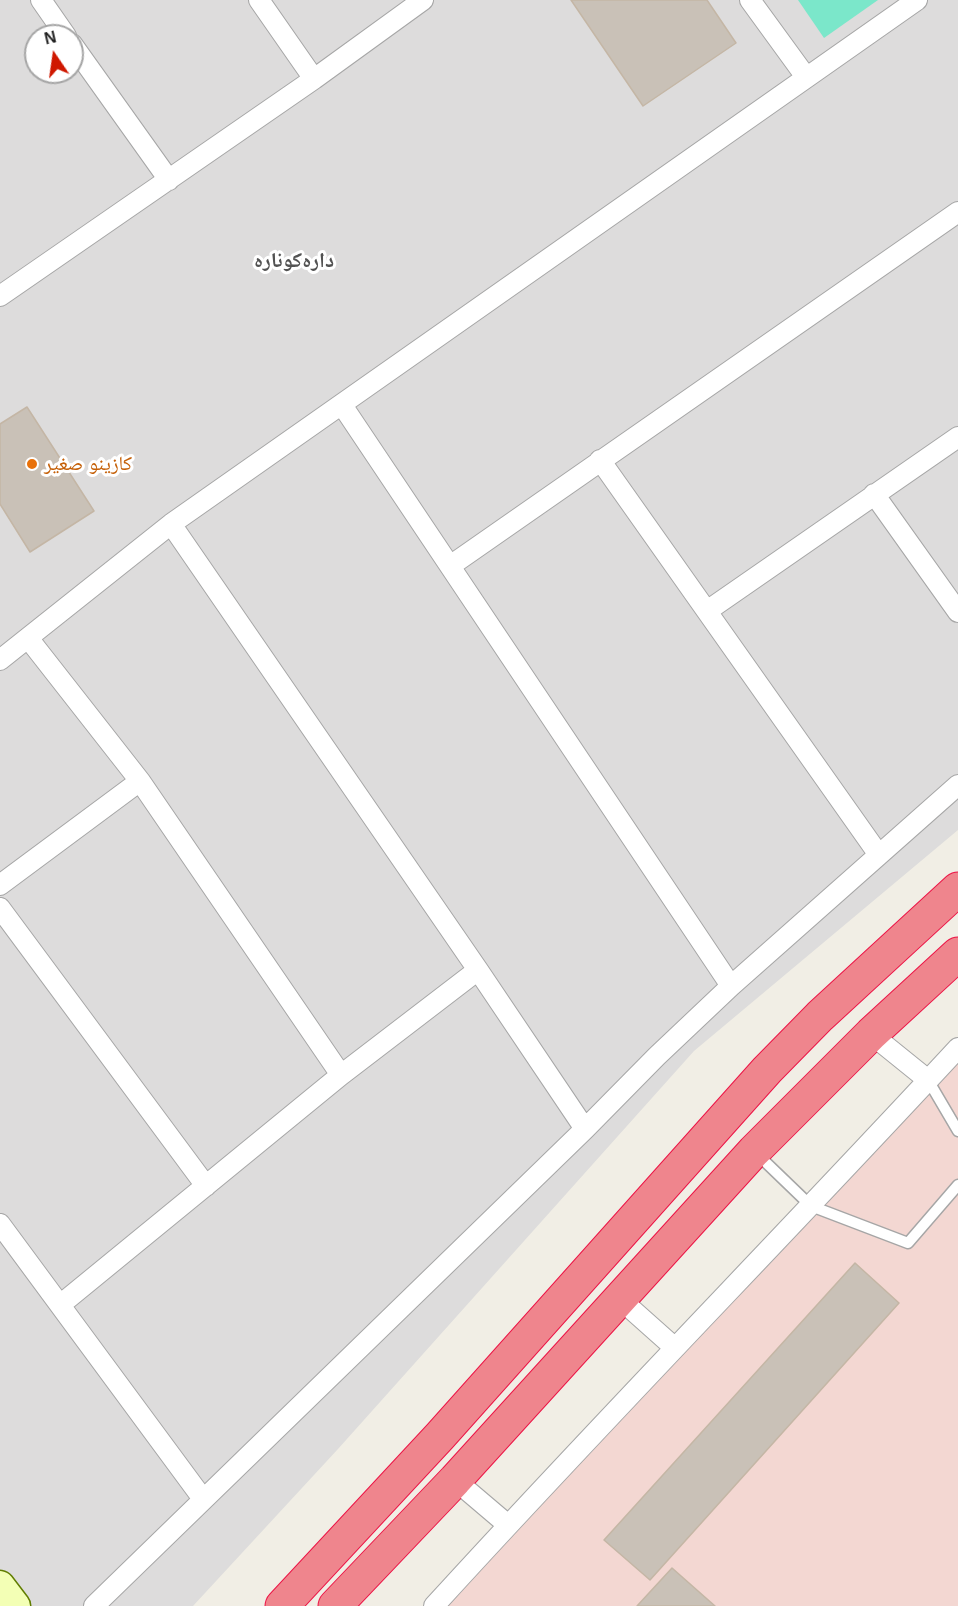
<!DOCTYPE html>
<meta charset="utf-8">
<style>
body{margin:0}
#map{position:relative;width:958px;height:1606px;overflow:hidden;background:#f1eee5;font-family:Helvetica,sans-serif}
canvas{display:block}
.north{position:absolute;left:24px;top:24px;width:60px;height:60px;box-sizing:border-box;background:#fff;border:2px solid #a5a5a5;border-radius:50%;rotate:347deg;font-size:16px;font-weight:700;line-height:24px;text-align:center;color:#1f1f1f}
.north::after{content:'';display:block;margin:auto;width:21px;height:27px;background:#cf1800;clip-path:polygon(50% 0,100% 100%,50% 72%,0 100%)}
</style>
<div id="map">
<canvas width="958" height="1606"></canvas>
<div class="north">N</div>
</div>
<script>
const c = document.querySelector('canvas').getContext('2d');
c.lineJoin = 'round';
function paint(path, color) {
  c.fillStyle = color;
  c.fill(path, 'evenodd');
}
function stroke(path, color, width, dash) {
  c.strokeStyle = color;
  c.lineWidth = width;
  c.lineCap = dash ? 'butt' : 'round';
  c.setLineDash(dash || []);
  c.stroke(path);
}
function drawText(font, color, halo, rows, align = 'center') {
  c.font = font + ' Helvetica,"Noto Naskh Arabic",sans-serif';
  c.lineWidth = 6;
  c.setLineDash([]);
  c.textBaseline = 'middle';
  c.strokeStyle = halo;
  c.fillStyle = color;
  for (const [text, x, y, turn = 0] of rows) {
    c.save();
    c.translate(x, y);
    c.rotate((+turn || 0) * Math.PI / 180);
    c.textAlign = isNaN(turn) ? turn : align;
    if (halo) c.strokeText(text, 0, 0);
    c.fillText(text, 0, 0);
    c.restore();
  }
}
const residential = new Path2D(`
 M0 0H958V830L694 1051 338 1449 193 1606H0ZM36 36H72V72H36Z`);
const commercial = new Path2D(`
 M958 1038V1606H445L849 1153Z`);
const pitch = new Path2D(`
 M798 0H878L824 38Z`);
const building = new Path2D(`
 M571 0H707L736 43 643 106Z
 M27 407 94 511 30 552 0 504V424Z
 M855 1263 899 1303 650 1580 604 1540Z
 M672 1568 715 1606H637Z`);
const lane = new Path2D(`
 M928 1080 958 1131
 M756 1153 811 1206 908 1243 958 1185`);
const street = new Path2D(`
 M41 0 66 36
 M259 0 314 79
 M750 0 806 77
 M72 44 169 180
 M0 296 314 79 423 0
 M342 405 731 986
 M600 460 879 855
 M874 494 958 612
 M171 524 478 970 585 1129
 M450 566 958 212
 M707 611 958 437
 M28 638 140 781 341 1075
 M0 660 171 524 917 0
 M0 885 140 781
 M0 908 206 1186
 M871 1034 928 1080
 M0 1224 203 1499
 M620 1299 675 1348
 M60 1305 341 1075 478 970
 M455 1480 508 1525
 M94 1606 585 1129 657 1056 731 986 958 785
 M434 1606C606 1417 785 1235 958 1048`);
const secondary = new Path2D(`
 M0 1585 16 1606`);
const highway = new Path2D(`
 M282 1606 440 1436 767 1070 820 1016 958 889
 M335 1606 455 1480 754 1151 871 1034 958 954`);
const markers = [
 [32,464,6,"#e8710a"]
];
const foodNames = [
 ["كازينو صغير",44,464]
];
const neighbourhoodNames = [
 ["دارەکونارە",294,261]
];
paint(residential, '#dddcdc');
paint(commercial, '#f3d7d2');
paint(pitch, '#7be7ca');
paint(building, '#c9c1b7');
stroke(building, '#c4b6a5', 1.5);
stroke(lane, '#a6a6a6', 13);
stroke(street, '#a6a6a6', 22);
stroke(secondary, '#617d00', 31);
stroke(highway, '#ec1446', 35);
stroke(lane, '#fff', 10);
stroke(street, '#fff', 20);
stroke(secondary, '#f3ffb5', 28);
stroke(highway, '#ef858d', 33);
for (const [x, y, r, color] of markers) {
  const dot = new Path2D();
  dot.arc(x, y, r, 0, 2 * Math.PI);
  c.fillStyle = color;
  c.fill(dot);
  stroke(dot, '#fff', 2);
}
drawText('20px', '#c56008', '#fff', foodNames, 'left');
drawText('bold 21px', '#525252', '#fff', neighbourhoodNames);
</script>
